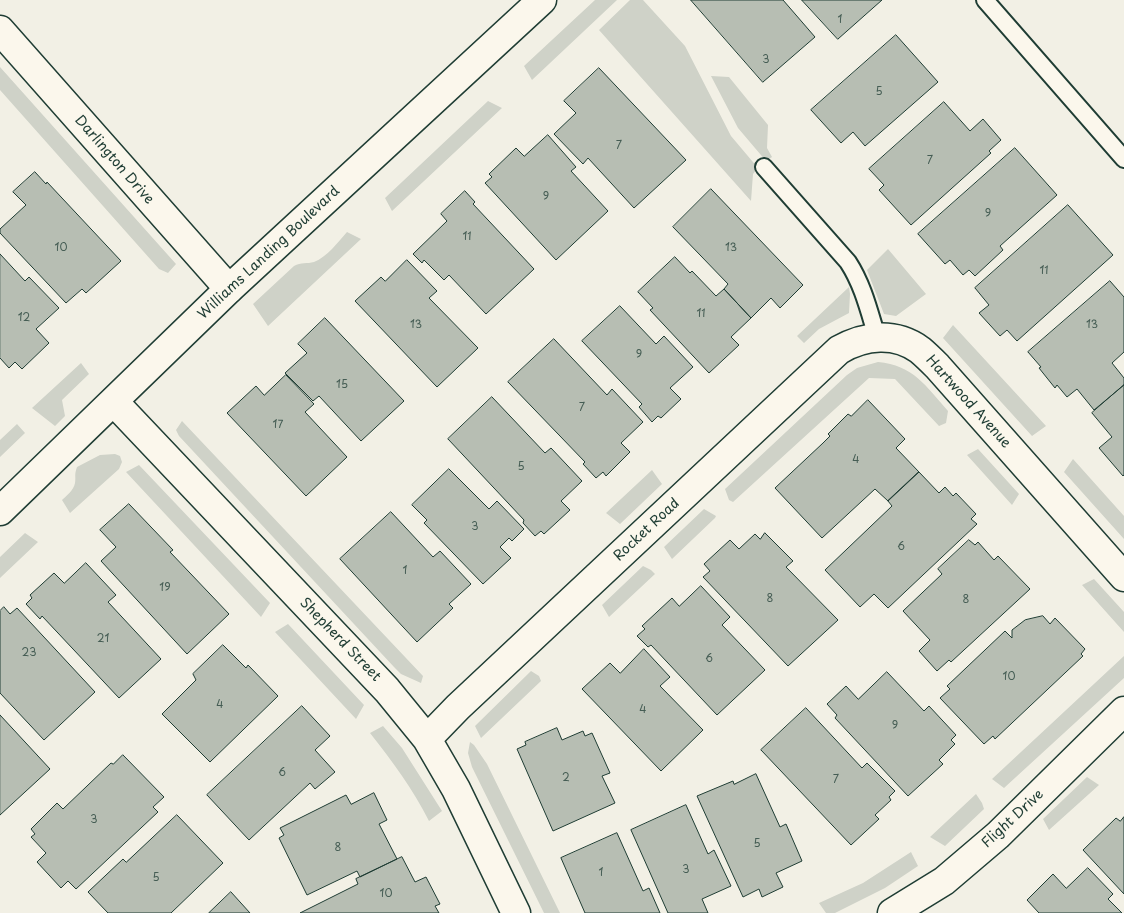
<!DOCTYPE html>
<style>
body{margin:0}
canvas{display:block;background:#f2f0e5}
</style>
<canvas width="1124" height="913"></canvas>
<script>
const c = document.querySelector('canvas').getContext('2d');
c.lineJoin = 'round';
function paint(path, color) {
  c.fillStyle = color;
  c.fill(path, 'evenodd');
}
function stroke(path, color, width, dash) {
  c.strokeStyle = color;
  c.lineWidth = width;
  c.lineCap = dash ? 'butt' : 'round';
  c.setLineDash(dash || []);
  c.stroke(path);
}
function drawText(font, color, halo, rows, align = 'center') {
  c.font = font + ' "Playpen Sans",sans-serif';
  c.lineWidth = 4;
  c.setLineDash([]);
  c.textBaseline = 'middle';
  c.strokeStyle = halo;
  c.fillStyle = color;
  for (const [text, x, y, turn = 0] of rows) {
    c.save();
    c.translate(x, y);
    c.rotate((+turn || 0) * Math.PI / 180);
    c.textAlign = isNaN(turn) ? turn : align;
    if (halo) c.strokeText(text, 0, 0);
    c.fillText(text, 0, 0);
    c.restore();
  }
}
const green = new Path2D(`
 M595 0H617L532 80 524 66Z
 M630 0H643L685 46 731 136 758 168 753 174 751 201 599 30Z
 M0 67 176 264 168 273 159 269 0 90Z
 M711 76 729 77 768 125 767 148 772 157 766 161 738 128Z
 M488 101 502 108 392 211 385 198Z
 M347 232 361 239 268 326 253 304 294 266C301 262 307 264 314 262 327 257 338 242 347 232Z
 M888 249 926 294 896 316 884 314 867 270Z
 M849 287 850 294 849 313 819 329 804 343 797 336Z
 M953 325 1046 426 1032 436 943 338Z
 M878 362C913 365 926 386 948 411L946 423 939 426 895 379 869 378 733 502 729 500 725 489 847 375 857 368Z
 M81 363 89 374 62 400 65 416 55 426 32 408Z
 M182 421 423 676 421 683 401 674 394 667 179 436 176 430Z
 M17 424 25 433 0 457V440Z
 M978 449 1019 494 1012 505 967 455Z
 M115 454 120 456 122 462 119 469 70 513 62 500C66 496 74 490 75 483 76 476 74 475 77 467L100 455Z
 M1073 459 1124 516V539L1064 472Z
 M139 465 270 603 261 617 126 472Z
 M652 470 662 484 620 524 606 513Z
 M704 509 716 516 715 518 672 559 664 547Z
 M25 533 38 542 0 578V557Z
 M643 566 651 570 655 574 609 617 602 605Z
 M1094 579 1124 612V632L1082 585Z
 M288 624 364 705 356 719 275 632Z
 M1124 656V678L1004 788 992 779Z
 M531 671 539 676 541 681 481 738 475 726Z
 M383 726 402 748 442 811 429 821C413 789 392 761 370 733Z
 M470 742 474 745 487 764 560 913H544L472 767 468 753Z
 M1087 777 1099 785 1049 830 1043 819Z
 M976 794 982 803 984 809 945 846 930 837Z
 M911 852 918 866 885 888 835 913H826L819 903 863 883Z`);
const building = new Path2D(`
 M691 0H783L815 37 763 82Z
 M802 0H882L838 39Z
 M896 35 938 82 865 146 853 132 841 143 811 110Z
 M599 68 686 160 634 208 588 158 583 164 554 134 576 113 564 101Z
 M944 102 970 131 983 119 1001 140 989 151 991 153 911 225 879 190 884 185 869 169Z
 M548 135 576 167 571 171 608 211 556 260 485 183 492 177 489 174 516 148 524 156Z
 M1015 148 1057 195 1000 246 1003 250 975 276 969 270 963 275 950 260 945 264 918 234Z
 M35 172 46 184 47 182 121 261 86 293 82 289 66 303 0 233V229L26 205 13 192Z
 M711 189 803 285 780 308 771 298 751 318 724 289 728 284 673 227Z
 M465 191 475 202 473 204 534 269 486 314 449 275 444 280 424 260 422 263 413 254 447 221 441 214Z
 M1068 205 1113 255 1017 341 1007 330 1000 336 979 313 989 305 975 288Z
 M0 254 25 281 29 277 59 308 36 329 49 343 22 369 15 362 9 368 0 358Z
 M675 257 690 273 692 271 716 296 724 289 751 318 731 337 739 345 709 373 650 310 653 308 638 292Z
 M407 260 437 291 429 298 478 348 437 387 355 301 381 277 385 281Z
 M1110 281 1124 297V352L1112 363 1124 378V385L1094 410 1077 389 1067 397 1057 385 1055 388 1039 368 1041 367 1028 352Z
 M620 306 656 344 664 336 693 367 670 388 681 399 661 418 658 416 652 422 639 407 642 404 582 341Z
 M325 318 404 401 361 441 319 396 313 401 285 373 307 353 298 344Z
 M554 339 607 395 612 389 643 422 621 443 630 452 606 476 603 472 596 478 583 464 585 462 508 382Z
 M286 375 314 404 305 412 347 457 306 496 227 413 256 386 264 395Z
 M1124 385V475L1123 476 1099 448 1112 437 1092 413Z
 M492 397 545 453 551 448 582 481 561 501 570 510 544 534 541 531 535 536 523 523 524 520 448 439Z
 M868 400 905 439 896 448 919 472 888 501 875 489 822 538 775 488 823 443 830 436 828 434 848 414 851 416Z
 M449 469 489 509 497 501 524 529 512 541 509 538 500 547 511 558 483 584 424 523 427 520 412 505Z
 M919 472 939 493 945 487 953 496 956 493 976 514 971 519 977 524 888 608 874 594 860 607 825 570 892 506 888 501Z
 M129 504 173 550 170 552 229 614 187 654 101 561 116 547 100 530Z
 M391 512 433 557 440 551 471 584 449 604 453 608 417 642 340 559Z
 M765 533 793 561 786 567 838 620 788 666 703 577 710 571 704 564 730 540 739 549 755 534 760 539Z
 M969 540 975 545 978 542 994 560 998 556 1030 589 951 662 949 660 937 671 919 651 930 640 903 611 942 574 938 569Z
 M86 563 116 595 108 602 161 659 119 698 42 616 40 619 26 604 32 598 30 595 54 573 64 583Z
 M701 586 730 617 722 625 765 670 717 715 651 645 648 647 637 636 645 629 642 626 672 598 679 606Z
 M4 607 10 614 17 608 95 692 44 740 0 693V611Z
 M1043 616 1050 624 1055 618 1085 649 1081 654 1083 656 995 739 993 736 984 744 940 698 950 689 947 686 1005 631 1012 638V630L1025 620Z
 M223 645 246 668 248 665 278 696 210 762 162 714 196 680 193 674Z
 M644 649 670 677 660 686 703 730 661 771 582 689 610 663 620 673Z
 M887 672 924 711 929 706 956 735 951 740 955 744 939 760 943 764 908 796 835 718 837 715 827 704 846 686 858 699Z
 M302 706 330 736 315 750 335 772 315 789 310 783 249 840 207 795Z
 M806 708 862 768 867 763 895 791 889 797 891 800 875 815 879 819 851 845 761 750Z
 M0 715 50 769 0 815Z
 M557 728 562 740 583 731 585 736 592 733 610 773 602 776 615 803 553 831 517 749 526 745 525 742Z
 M123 755 164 797 153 807 158 812 76 889 68 881 61 888 37 862 46 853 31 837 35 834 31 829 57 803 63 809 111 763 113 764Z
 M756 774 780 827 786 824 802 861 776 873 783 887 762 897 759 889 743 897 697 796 733 781 734 784Z
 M374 793 387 820 379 824 397 859 360 877 357 871 307 895 279 838 284 835 280 828 346 795 351 804Z
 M686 805 708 854 714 850 731 886 702 899 708 913H668L631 830Z
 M177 815 223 863 171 913H108L88 892 123 859 126 862Z
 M1124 817V894L1083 850 1116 818 1120 821Z
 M617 833 643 891 649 888 660 913H585L561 858Z
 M402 857 415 882 426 877 440 904 435 906 439 913H300L358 884 356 879Z
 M1088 868 1113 894 1108 899 1122 913H1039L1027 900 1053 874 1066 888Z
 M231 892 250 913H209Z`);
const service = new Path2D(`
 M985 0 1124 159
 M764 167 848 262C863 285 869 311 877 337`);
const minor = new Path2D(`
 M0 30 229 289
 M114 402 387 690 427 739 456 789 516 913
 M427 739 458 707 839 350C865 335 895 332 920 350 926 355 932 361 937 366L1124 577
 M892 913 944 881 998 835 1124 711`);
const tertiary = new Path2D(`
 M0 511 229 289 542 0`);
const numberNames = [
 ["1",840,20],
 ["3",766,60],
 ["5",879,92],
 ["7",619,146],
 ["7",930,161],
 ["9",546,197],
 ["9",988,214],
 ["11",467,237],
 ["10",61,248],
 ["13",731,248],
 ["11",1044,271],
 ["11",701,314],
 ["12",24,318],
 ["13",416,325],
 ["13",1092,325],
 ["9",639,355],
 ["15",342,385],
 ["7",582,408],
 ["17",278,425],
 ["4",856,460],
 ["5",521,467],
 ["3",475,527],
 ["6",901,547],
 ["1",405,571],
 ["19",165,588],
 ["8",770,599],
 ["8",966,600],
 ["21",103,639],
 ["23",29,653],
 ["6",709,659],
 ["10",1009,677],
 ["4",220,705],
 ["4",643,710],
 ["9",895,726],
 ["6",282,773],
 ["2",566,778],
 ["7",836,780],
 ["3",94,820],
 ["5",757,844],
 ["8",338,848],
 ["3",686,870],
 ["1",601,873],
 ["5",156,878],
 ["10",386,894]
];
const streetNames = [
 ["Darlington Drive",114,160,49],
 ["Williams Landing Boulevard",269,253,-43],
 ["Hartwood Avenue",968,402,48],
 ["Rocket Road",647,530,-43],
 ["Shepherd Street",340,640,46],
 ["Flight Drive",1013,819,-43]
];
paint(green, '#cfd2c8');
paint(building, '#b7beb3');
stroke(building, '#1f3d34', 1);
stroke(service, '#1f3d34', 20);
stroke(minor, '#1f3d34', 31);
stroke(tertiary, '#1f3d34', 31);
stroke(service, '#fbf7ec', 16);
stroke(minor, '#fbf7ec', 28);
stroke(tertiary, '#fbf7ec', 28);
drawText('11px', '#455d54', null, numberNames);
drawText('14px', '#1f3d34', '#fbf7ec', streetNames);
</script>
